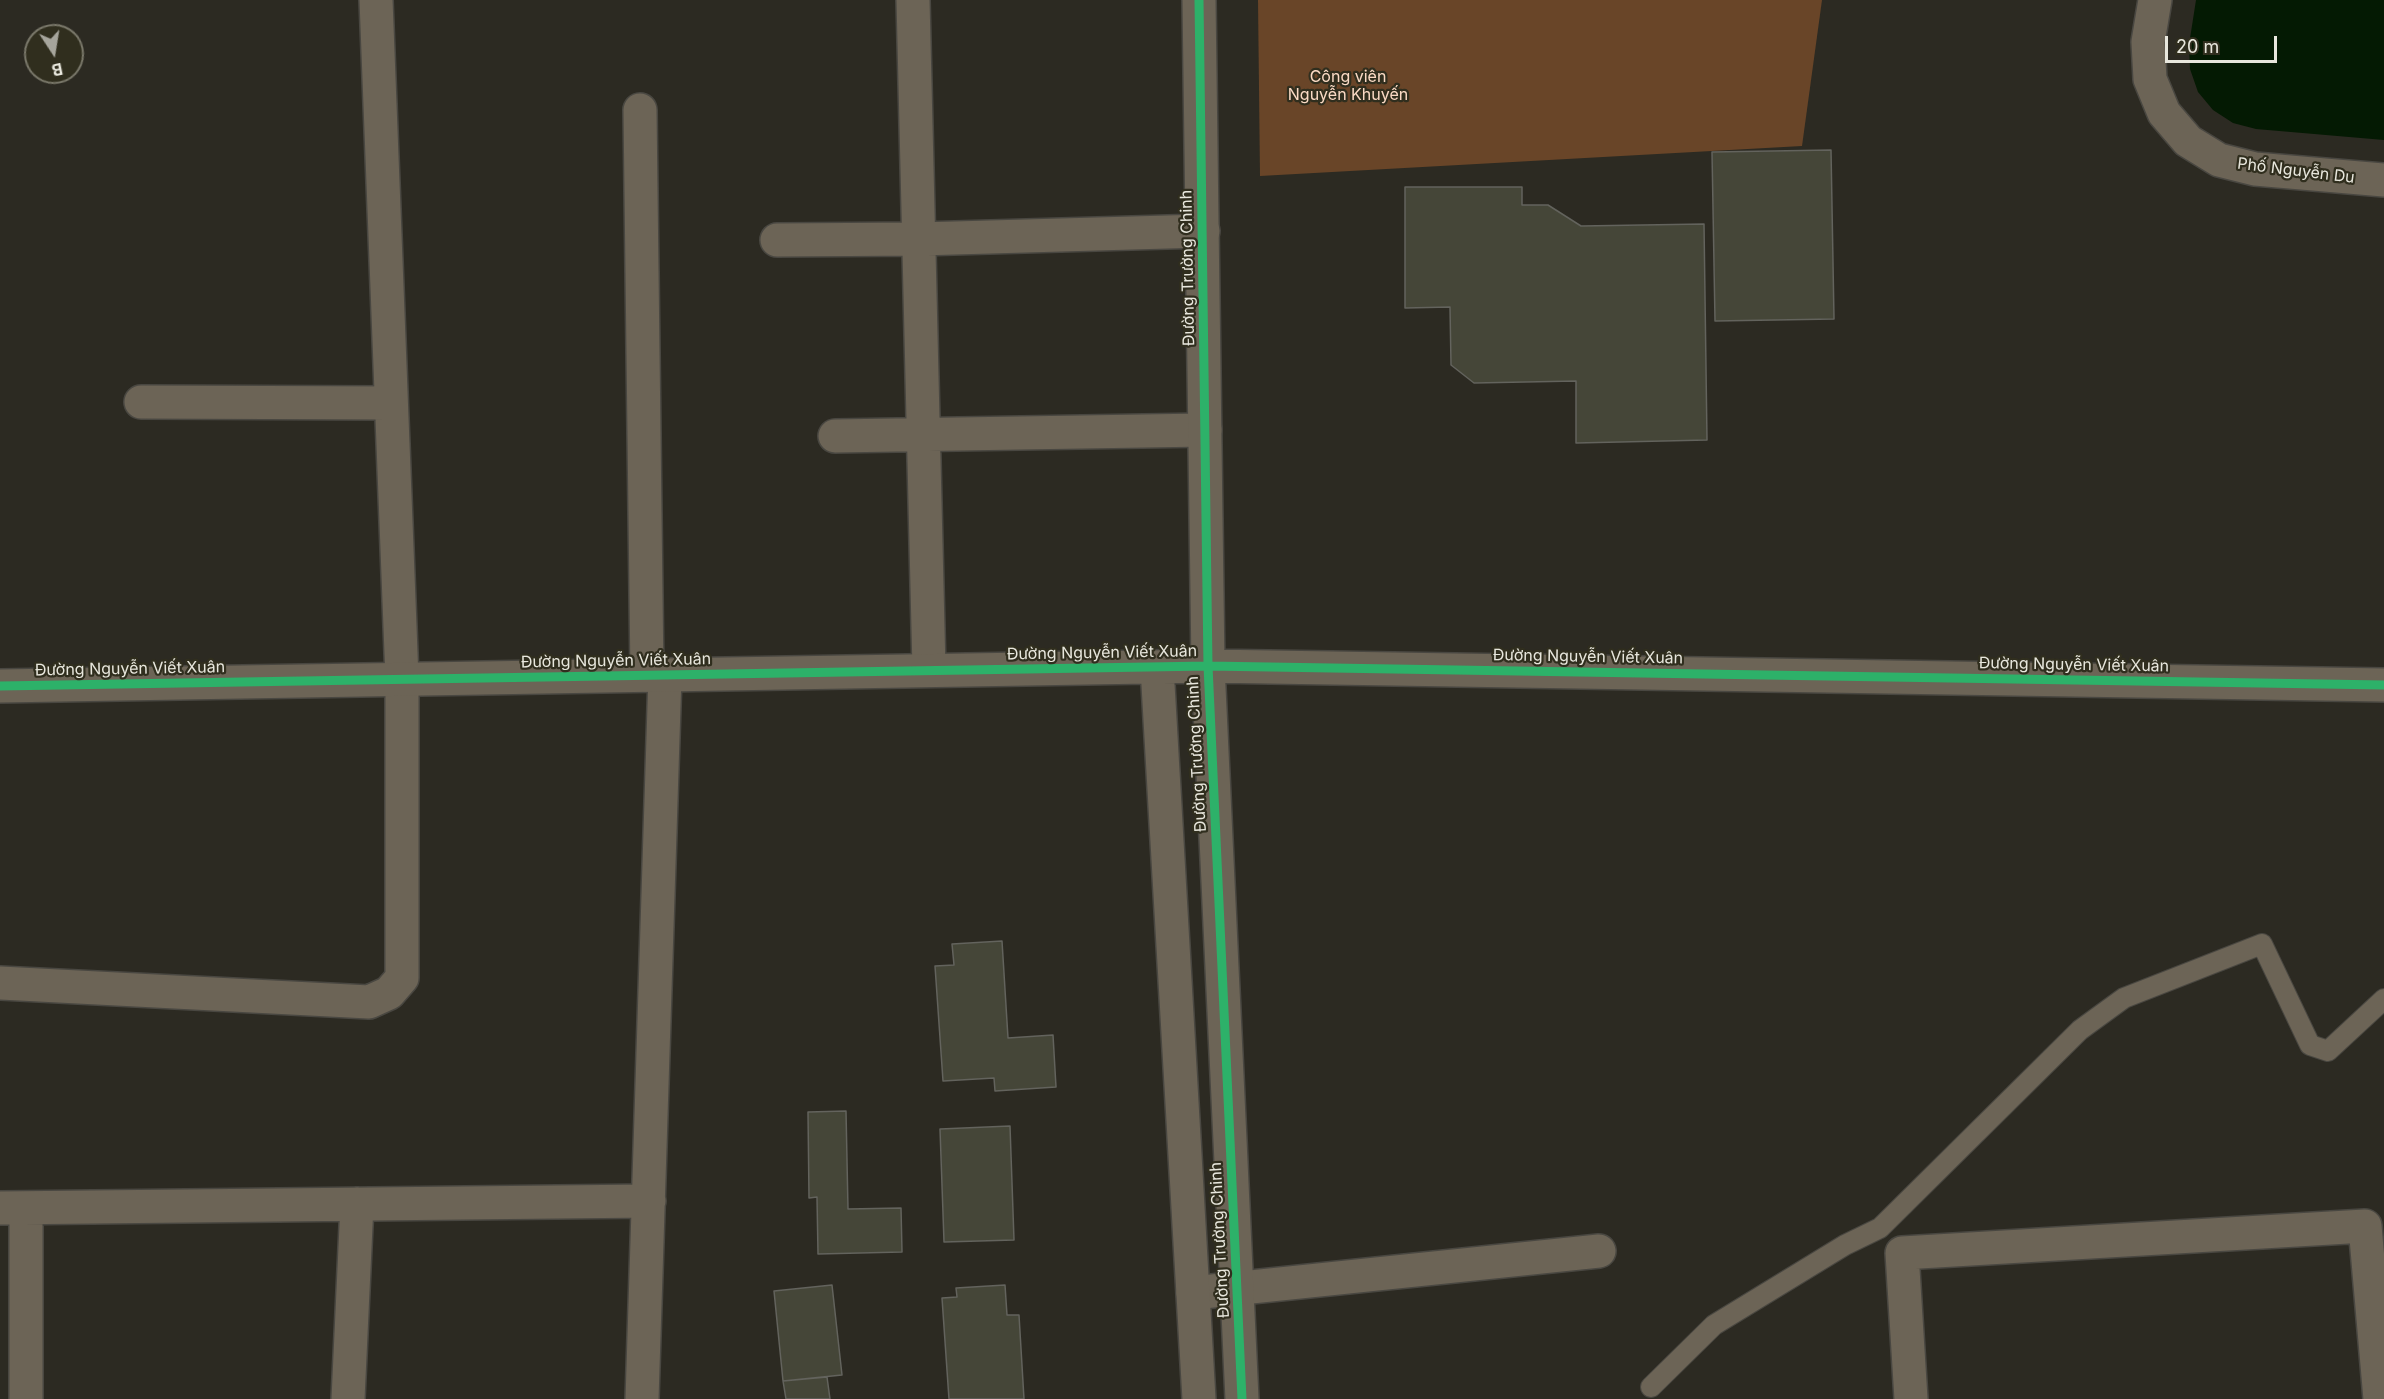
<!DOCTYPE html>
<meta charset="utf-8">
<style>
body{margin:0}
#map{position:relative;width:2384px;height:1399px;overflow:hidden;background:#2c2a22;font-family:Inter,sans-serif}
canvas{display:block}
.north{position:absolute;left:24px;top:24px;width:60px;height:60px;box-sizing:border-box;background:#302e1e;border:2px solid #7a786a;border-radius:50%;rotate:168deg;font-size:16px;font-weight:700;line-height:24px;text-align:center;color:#e8e7dd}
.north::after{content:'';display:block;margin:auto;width:21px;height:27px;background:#a6a59c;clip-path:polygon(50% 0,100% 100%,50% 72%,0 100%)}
.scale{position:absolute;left:2165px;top:36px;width:112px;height:27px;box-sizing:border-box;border:3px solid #e8e7dd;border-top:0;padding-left:8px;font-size:18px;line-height:21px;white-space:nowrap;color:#e8e7dd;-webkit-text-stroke:4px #302e1e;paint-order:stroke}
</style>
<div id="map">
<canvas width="2384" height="1399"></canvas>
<div class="north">B</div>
<div class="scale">20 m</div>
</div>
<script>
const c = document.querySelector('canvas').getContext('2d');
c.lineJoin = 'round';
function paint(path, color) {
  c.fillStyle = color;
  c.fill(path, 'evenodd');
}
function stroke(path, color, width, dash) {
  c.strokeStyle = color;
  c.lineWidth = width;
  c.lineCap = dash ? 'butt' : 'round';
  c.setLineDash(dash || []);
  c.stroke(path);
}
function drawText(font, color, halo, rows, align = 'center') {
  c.font = font + ' Inter,sans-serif';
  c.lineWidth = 4.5;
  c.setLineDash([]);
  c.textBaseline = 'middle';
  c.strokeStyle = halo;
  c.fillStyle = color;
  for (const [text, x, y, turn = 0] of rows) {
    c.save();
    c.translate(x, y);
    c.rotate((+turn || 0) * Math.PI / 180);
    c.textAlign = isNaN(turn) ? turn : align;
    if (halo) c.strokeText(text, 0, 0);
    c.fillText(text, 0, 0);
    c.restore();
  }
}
const green = new Path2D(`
 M1258 0H1822L1802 146 1260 176Z`);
const water = new Path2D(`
 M2196 0H2384V140L2256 129 2233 123 2213 110 2198 92 2190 69 2189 45Z`);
const building = new Path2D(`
 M1831 150 1834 319 1715 321 1712 152Z
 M1405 187H1522V205H1548L1581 226 1704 224 1707 440 1576 443V381L1474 383 1451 365 1450 307 1405 308Z
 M1002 941 1008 1038 1053 1035 1056 1087 995 1091 994 1078 943 1081 935 966 954 965 952 944Z
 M846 1111 848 1209 901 1208 902 1252 818 1254 817 1197 809 1198 808 1112Z
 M1010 1126 1014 1240 944 1242 940 1129Z
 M832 1285 842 1375 783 1381 774 1291Z
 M1005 1285 1007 1315H1019L1024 1399H949L942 1298 957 1297 956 1288Z
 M827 1377 830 1399H786L783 1381Z`);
const service = new Path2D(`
 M1651 1387 1714 1325 1845 1245 1880 1228 2080 1030 2124 998 2262 944 2310 1045 2328 1051 2384 999`);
const minor = new Path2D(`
 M913 0 929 670
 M2155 0 2148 42 2150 79 2164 113 2188 141 2219 160 2255 169 2384 180
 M640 110 647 675
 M777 240 919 239 1203 231
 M141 402 391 403
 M835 436 1205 430
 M0 983 369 1002 389 993 402 978V679L376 0
 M0 1208 649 1201
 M1193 1293 1599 1251
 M26 1399V1208
 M348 1399 357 1204
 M642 1399 665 675
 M1911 1399 1902 1253 2365 1226 2380 1399`);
const tertiary = new Path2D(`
 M1199 0 1208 666 1242 1399
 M1157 667 1199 1399
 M0 686 1208 666 2384 685`);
const cycleway = new Path2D(`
 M1199 0 1208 666 1242 1399
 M0 686 1208 666 2384 685`);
const parkNames = [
 ["Công viên",1348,77],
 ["Nguyễn Khuyến",1348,95]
];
const streetNames = [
 ["Phố Nguyễn Du",2296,171,7],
 ["Đường Trường Chinh",1188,268,-91],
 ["Đường Nguyễn Viết Xuân",1102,653,-1],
 ["Đường Nguyễn Viết Xuân",1588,657,1],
 ["Đường Nguyễn Viết Xuân",616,661,-1],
 ["Đường Nguyễn Viết Xuân",2074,665,1],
 ["Đường Nguyễn Viết Xuân",130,669,-1],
 ["Đường Trường Chinh",1197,754,-93],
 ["Đường Trường Chinh",1220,1240,-93]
];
paint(green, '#694528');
paint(water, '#041a03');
paint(building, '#454638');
stroke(building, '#63635d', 1.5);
stroke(service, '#494741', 22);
stroke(minor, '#494741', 36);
stroke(tertiary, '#494741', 36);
stroke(service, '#6c6456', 20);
stroke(minor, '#6c6456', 33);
stroke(tertiary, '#6c6456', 33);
stroke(cycleway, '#2db169', 9);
drawText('16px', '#fadac4', '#302e1e', parkNames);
drawText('16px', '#e8e7dd', '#302e1e', streetNames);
</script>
